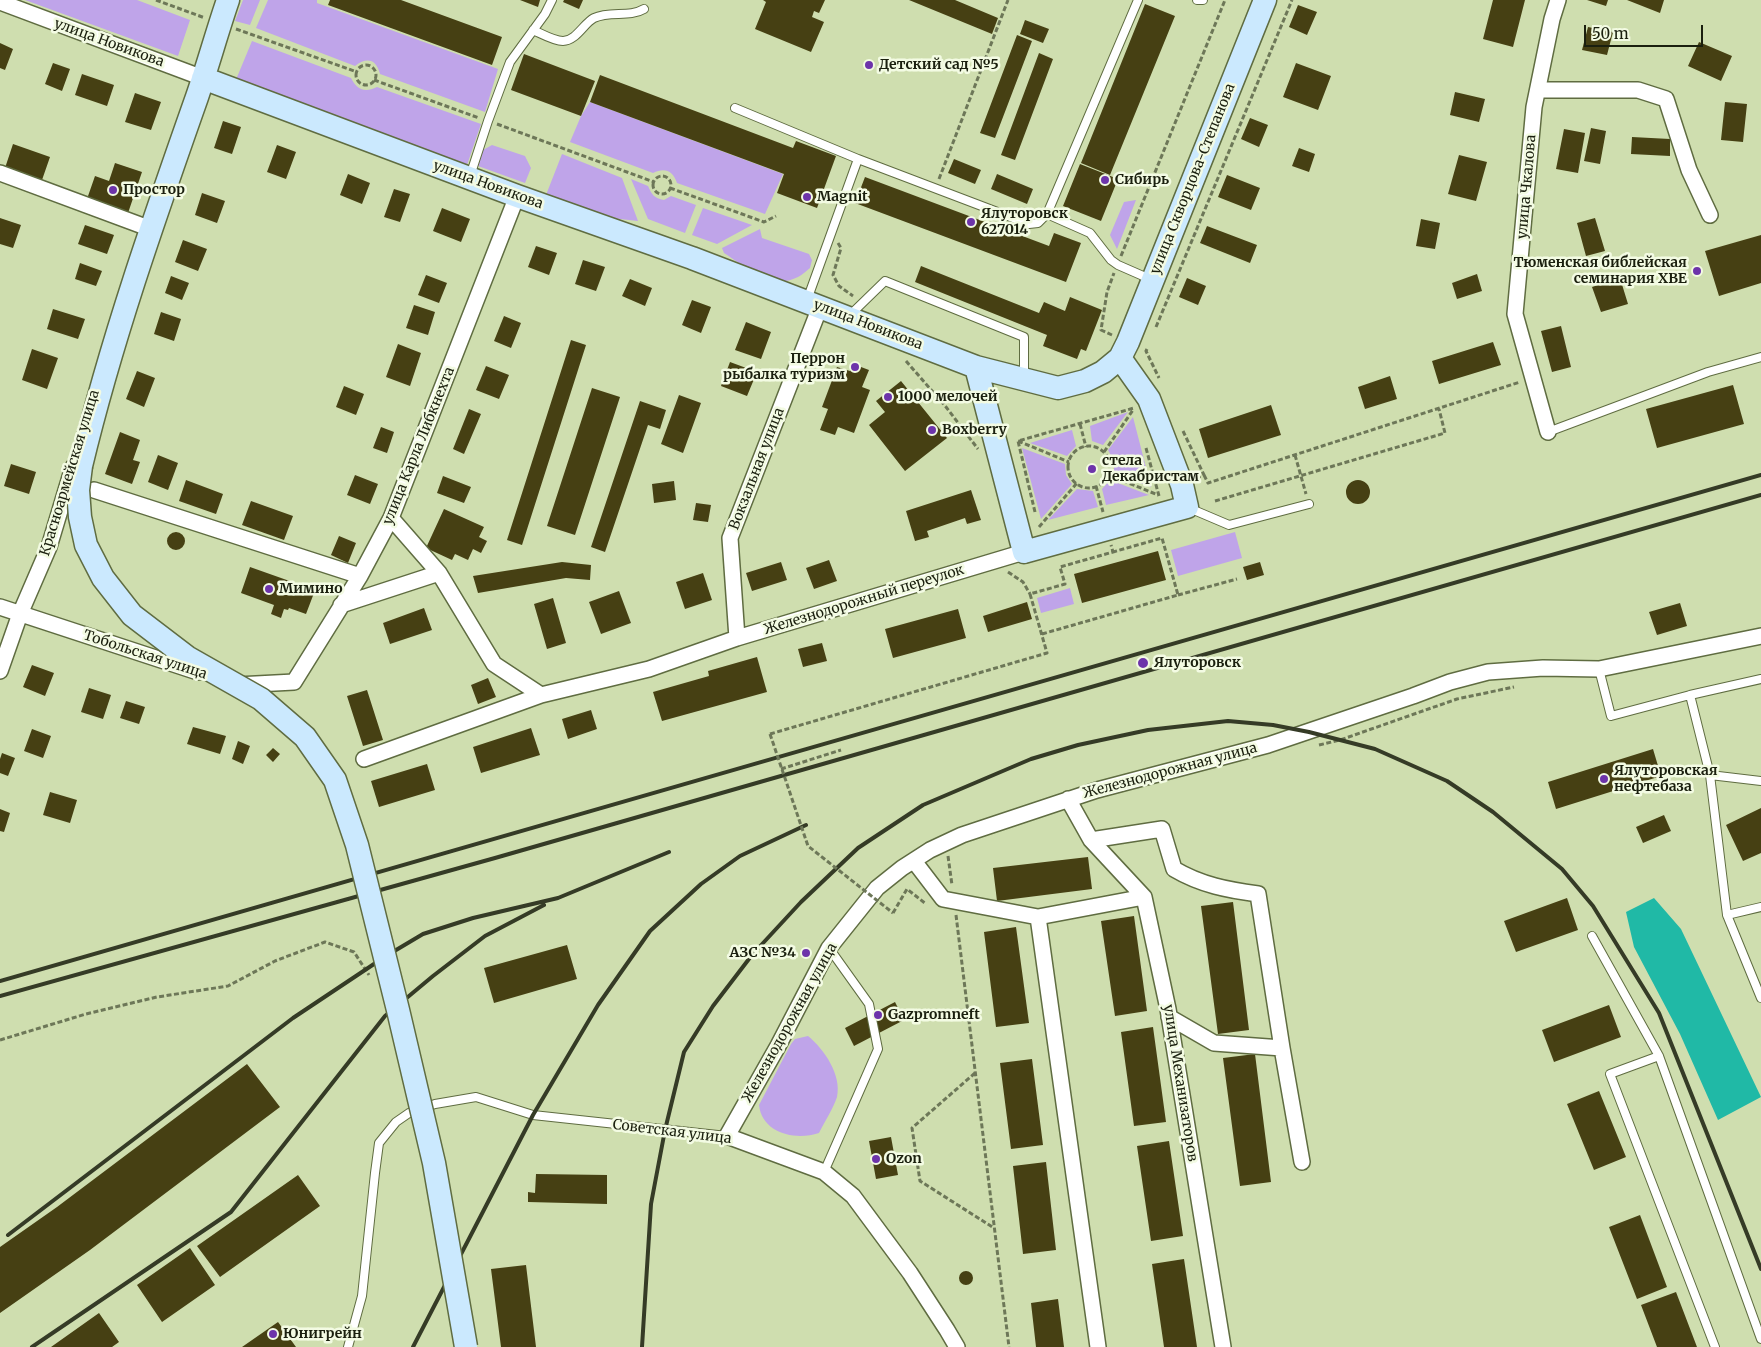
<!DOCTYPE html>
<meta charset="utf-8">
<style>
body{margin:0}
#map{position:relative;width:1761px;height:1347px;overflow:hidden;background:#cfdeaf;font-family:Merriweather,serif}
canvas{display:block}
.scale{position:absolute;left:1584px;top:25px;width:119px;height:22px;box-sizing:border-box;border:2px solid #1a1f0e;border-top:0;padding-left:6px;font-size:15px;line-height:18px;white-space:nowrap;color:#1a1f0e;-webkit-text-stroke:4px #f3fbe3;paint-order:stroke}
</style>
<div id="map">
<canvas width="1761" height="1347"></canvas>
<div class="scale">50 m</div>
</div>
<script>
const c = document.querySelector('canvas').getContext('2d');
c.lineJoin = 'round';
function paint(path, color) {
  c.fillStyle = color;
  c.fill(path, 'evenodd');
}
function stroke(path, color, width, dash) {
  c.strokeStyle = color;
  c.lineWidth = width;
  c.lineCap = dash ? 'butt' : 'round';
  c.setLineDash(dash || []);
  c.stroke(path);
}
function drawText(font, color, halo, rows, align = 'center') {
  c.font = font + ' Merriweather,serif';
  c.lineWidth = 5;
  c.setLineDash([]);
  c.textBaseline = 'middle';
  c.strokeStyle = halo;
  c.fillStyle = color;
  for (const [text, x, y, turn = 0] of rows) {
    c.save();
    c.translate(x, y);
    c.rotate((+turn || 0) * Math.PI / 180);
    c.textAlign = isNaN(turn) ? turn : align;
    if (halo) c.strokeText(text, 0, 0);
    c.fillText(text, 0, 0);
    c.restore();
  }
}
const green = new Path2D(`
 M25 0H137L190 20 178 56Z
 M243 0H260L250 25 235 21Z
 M268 0H317V3L498 69 485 112 380 74C376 59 367 57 355 66L256 28Z
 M252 41 351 78C357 90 365 93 377 87L481 124 466 168 235 82Z
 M590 102 783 174 765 214 677 183C673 171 665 167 653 173L570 142 581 116Z
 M492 145 525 156 531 168 525 183 478 166 483 150Z
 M562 154 622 178 638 221 602 217 546 195Z
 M631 179 648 186C652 195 654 198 664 200L671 196 696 205 685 233 648 219Z
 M1136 200 1117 249 1110 235 1124 202Z
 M703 208 752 225 717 244 692 235Z
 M760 229 762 238 809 254 812 260 810 268C806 271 802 275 798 277 771 291 745 266 724 253L722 248Z
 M1128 412 1103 445 1092 441 1090 426Z
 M1133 417 1151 487 1114 473V461L1108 450Z
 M1072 430 1076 446 1067 456 1030 443Z
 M1022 448 1065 464 1066 475 1072 484 1041 519Z
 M1110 480 1149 495 1106 505 1102 489Z
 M1077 489 1093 491 1098 507 1048 520Z
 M1235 532 1242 558 1178 576 1171 550Z
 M1070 588 1074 604 1041 613 1037 598Z
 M808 1036C824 1049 842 1075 837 1097 833 1109 825 1121 819 1133 795 1141 762 1133 759 1105L791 1044 795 1039Z`);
const water = new Path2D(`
 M1654 898 1681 929 1761 1097 1718 1120 1680 1034 1634 947 1626 912Z`);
const building = new Path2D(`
 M330 0H401L502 37 492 65 328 5Z
 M520 0H540L538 7Z
 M564 0H583L579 9 563 2Z
 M763 0H825L819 13 814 11 812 17 824 22 811 52 755 29 766 2Z
 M909 0H955L998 18 992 34Z
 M1493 0H1525L1513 47 1483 39Z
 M1587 0H1608L1606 6Z
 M1627 0H1664L1660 13Z
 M1145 4 1175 16 1110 175 1081 163Z
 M1298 5 1317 12 1307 35 1289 27Z
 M1025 20 1049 29 1043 43 1020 34Z
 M1588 27 1613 32 1607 55 1582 50Z
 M1017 35 1032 41 995 138 980 133Z
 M1699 42 1732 56 1721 81 1688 66Z
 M0 43 13 49 5 70 0 68Z
 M1039 53 1053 59 1015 160 1001 155Z
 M524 54 595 81 581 116 511 90Z
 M53 63 70 69 62 91 45 84Z
 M1296 63 1331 76 1318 110 1283 97Z
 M82 74 114 85 107 106 75 95Z
 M600 75 793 148 796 141 836 156 817 208 777 193 784 174 590 102Z
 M1455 92 1485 99 1479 122 1450 115Z
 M135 93 161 102 151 130 125 122Z
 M1725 102 1747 104 1743 142 1721 140Z
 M1250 118 1268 125 1259 147 1241 139Z
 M223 121 241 127 232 154 214 148Z
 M1591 128 1606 131 1600 164 1584 161Z
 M1564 129 1585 133 1578 173 1556 169Z
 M1632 137 1670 139V156L1631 154Z
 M13 144 50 157 42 180 5 168Z
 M277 145 296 152 286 179 267 172Z
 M1299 148 1315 154 1309 172 1292 166Z
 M1459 155 1487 162 1476 201 1448 194Z
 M954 159 981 170 975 184 948 173Z
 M115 163 142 172 128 213 87 199 95 176 109 181Z
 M1080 164 1118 179 1101 221 1063 206Z
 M348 174 370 183 362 204 340 195Z
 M997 174 1033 189 1027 204 991 189Z
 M1227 175 1260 188 1251 210 1218 197Z
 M865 177 1049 246 1054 233 1081 243 1066 282 855 203Z
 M394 189 410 194 400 222 384 217Z
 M202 193 225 201 217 223 195 215Z
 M442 208 470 219 461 242 433 231Z
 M0 218 21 225 13 248 0 244Z
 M1595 218 1605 251 1586 256 1577 223Z
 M1421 219 1440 223 1435 249 1416 246Z
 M85 225 114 235 107 254 78 244Z
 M1207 226 1257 245 1250 263 1200 243Z
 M1761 235V283L1719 296 1705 251Z
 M183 240 207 249 198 271 175 262Z
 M536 246 557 253 549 275 528 267Z
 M583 260 605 267 596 291 575 284Z
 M80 263 102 271 96 286 75 279Z
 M921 266 1039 313 1044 302 1065 311 1070 297 1102 310 1086 351 1081 349 1077 359 1043 346 1047 335 915 282Z
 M1477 274 1482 291 1457 299 1452 283Z
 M426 275 447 283 439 303 418 295Z
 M171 276 189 283 182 300 165 293Z
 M1187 278 1206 286 1198 305 1179 297Z
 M1620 278 1628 304 1601 312 1592 287Z
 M630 279 652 288 645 306 622 296Z
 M692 300 711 307 701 333 682 325Z
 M414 305 435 312 428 335 406 328Z
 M53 309 85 319 78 339 47 329Z
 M161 312 181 319 174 341 154 334Z
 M504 316 521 323 511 348 494 341Z
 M746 322 771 332 761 359 735 350Z
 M1561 326 1571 367 1552 372 1541 331Z
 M571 340 586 345 522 545 507 540Z
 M1493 342 1501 365 1439 384 1432 361Z
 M398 344 421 353 410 386 386 377Z
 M32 349 58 358 47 389 22 380Z
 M730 362 757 372 747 396 721 386Z
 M853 364 869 370 862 387 870 390 854 433 838 427 835 435 820 430 828 409 822 407 837 367 850 371Z
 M486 366 509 375 499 399 476 390Z
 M137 371 155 378 144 407 126 399Z
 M1390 376 1397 399 1365 409 1358 387Z
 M901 381 947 438 905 471 869 425 885 412 876 401Z
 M1733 385 1744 424 1657 448 1646 409Z
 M344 386 364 394 356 415 336 407Z
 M592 388 620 397 575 535 547 526Z
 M679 395 701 403 683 453 661 444Z
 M640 401 666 410 660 429 648 425 605 552 591 547Z
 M1271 405 1281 435 1208 458 1199 429Z
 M469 409 481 414 464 454 453 449Z
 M381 427 394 432 387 453 373 448Z
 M120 432 140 440 133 460 140 462 132 484 105 474Z
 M158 455 178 463 168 490 148 482Z
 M11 464 36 472 29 494 4 486Z
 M355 475 378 484 370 504 347 495Z
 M443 476 471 487 464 503 437 493Z
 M186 480 223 494 216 514 179 501Z
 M1346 492a12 12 0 1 1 24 0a12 12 0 1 1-24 0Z
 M674 481 676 500 654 503 652 484Z
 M971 490 981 520 967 524 965 518 927 531 929 537 915 541 906 511Z
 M251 501 293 516 284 540 242 525Z
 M696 503 711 505 708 522 693 520Z
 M444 509 484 527 479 537 487 541 481 553 473 549 468 560 455 554 452 560 426 548Z
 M167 541a9 9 0 1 1 18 0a9 9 0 1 1-18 0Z
 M339 536 356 543 348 563 331 555Z
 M1158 551 1166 580 1082 603 1074 574Z
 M829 560 837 581 814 589 806 568Z
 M562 562 591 565 590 580 566 578 478 593 473 576Z
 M781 562 787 580 752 591 746 573Z
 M1260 562 1264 575 1247 580 1243 567Z
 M250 567 298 584 297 587 314 593 306 614 289 608 288 610 284 609 281 618 271 614 274 605 241 593Z
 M703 573 712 600 685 609 676 582Z
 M619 591 631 623 601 634 589 602Z
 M553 598 566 643 547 649 534 604Z
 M1027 602 1032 619 988 632 983 616Z
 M1680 603 1687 626 1657 635 1649 612Z
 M424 608 432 630 390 644 383 623Z
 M958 609 966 638 893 658 885 629Z
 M822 643 827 661 803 667 798 649Z
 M757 657 767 692 662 721 653 692 709 676 708 671Z
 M32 665 54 673 45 696 23 687Z
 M488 678 496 697 478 704 471 685Z
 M89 688 111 695 103 719 81 712Z
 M367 690 383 740 363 746 347 696Z
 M126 701 145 707 139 724 120 718Z
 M591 710 597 729 568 739 562 719Z
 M193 727 226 736 220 754 187 744Z
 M531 728 540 755 481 773 473 747Z
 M32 729 51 736 43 758 24 751Z
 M238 741 250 746 243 764 232 759Z
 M273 748 280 754 273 762 266 755Z
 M1653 749 1661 776 1556 809 1548 782Z
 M2 753 15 758 8 776 0 773V759Z
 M427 764 435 790 379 807 371 781Z
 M50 792 77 800 70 823 43 815Z
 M1761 808V853L1743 861 1726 825Z
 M0 809 10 813 4 832 0 831Z
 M1664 815 1671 831 1643 843 1636 827Z
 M1088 857 1092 889 997 901 993 868Z
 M1567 898 1578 930 1516 952 1504 921Z
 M1233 902 1249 1030 1218 1034 1201 906Z
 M1134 916 1147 1011 1115 1016 1101 921Z
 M1016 927 1029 1023 996 1027 984 932Z
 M567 945 577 979 494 1003 484 968Z
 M895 1002 904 1020 854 1046 845 1028Z
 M1609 1005 1621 1037 1554 1062 1542 1030Z
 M1153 1027 1166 1122 1134 1126 1121 1032Z
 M1255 1054 1271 1182 1240 1186 1223 1058Z
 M1032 1059 1043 1145 1011 1149 1000 1063Z
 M247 1064 280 1107 90 1250 0 1313V1247L57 1207Z
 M1599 1091 1626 1157 1594 1170 1567 1104Z
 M891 1137 898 1175 876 1179 869 1141Z
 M1169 1141 1183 1236 1151 1241 1137 1146Z
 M1046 1162 1056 1250 1023 1254 1013 1166Z
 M536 1174 607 1175V1204L528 1202V1192L535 1193Z
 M298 1175 320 1206 220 1277 197 1246Z
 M1640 1215 1667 1287 1637 1299 1609 1227Z
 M190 1248 215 1285 162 1322 137 1285Z
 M1184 1259 1197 1347H1164L1152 1264Z
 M526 1265 536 1347H501L491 1269Z
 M959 1278a7 7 0 1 1 14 0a7 7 0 1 1-14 0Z
 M1676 1292 1697 1347H1657L1641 1305Z
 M1058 1299 1064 1347H1036L1031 1303Z
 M99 1313 119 1342 112 1347H51Z
 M278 1322 296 1347H242Z`);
const path = new Path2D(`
 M156 0 205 18
 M236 29 357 72
 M356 75a10 10 0 1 1 20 0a10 10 0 1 1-20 0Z
 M374 80 479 118
 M497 124 654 182
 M653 185a9 9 0 1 1 18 0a9 9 0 1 1-18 0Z
 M939 179 1008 0
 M670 188 764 222 776 216
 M838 243 841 248 833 275 839 286 853 296
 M1121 256 1225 0
 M1156 327 1292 0
 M1112 335 1101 330 1107 292 1114 273
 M1147 349 1146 351 1159 378
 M906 361 946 407 978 449
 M1080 424 1086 447
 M1183 431 1204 475 1197 478
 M1018 441 1069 462
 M1068 467a21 21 0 1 1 42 0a21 21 0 1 1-42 0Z
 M1146 448 1159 496
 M1104 452 1133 410
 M1295 455 1306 494
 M1109 475 1158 495
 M1204 475 1208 483 1520 382
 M1096 486 1103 512
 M1215 501 1445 433 1439 409
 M1035 512 1018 441 1134 408
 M1039 527 1077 483
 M1008 572 1023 582 1030 594
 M1178 595 1237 579
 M1042 634 1178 595 1162 538 1113 552
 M770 734 1047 653 1030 594 1065 584 1060 567 1113 552 1111 545
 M1319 745 1340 740 1457 699 1514 687
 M781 769 841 750
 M948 856 952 885
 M893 913 907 889 926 904
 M956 915 1009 1347
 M0 1040 86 1014 157 997 228 986 275 961 325 942 354 952 369 975
 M975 1073 912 1128 920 1181 994 1228`);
const lane = new Path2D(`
 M1197 0H1203
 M533 30C542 34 554 41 563 41 576 41 584 23 594 18 610 10 629 18 644 9
 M735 108 858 159
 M470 176 488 121 510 62 545 14 552 0
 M1047 214 1138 0
 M807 300 858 159 1029 224 1038 223 1047 214 1090 233 1111 260 1118 265 1150 279
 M850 315 885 281 1024 337V377
 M1548 432 1708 372 1761 357
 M1189 508 1229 525 1309 504
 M1599 669 1611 716 1690 695 1761 679
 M1690 695 1710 775 1761 781
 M1710 775 1727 915 1761 998
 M1727 915 1761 907
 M1592 936 1659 1056 1761 1339
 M1659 1056 1610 1074 1715 1347
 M824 1172 878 1049 869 1004 829 948
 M348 1347 362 1296 375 1173 379 1143 396 1122 409 1113 435 1104 476 1097 533 1115 727 1136`);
const street = new Path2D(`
 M0 2 203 78
 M1538 90H1638L1666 99 1689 170 1710 215
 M0 173 151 229
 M1548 432 1515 314 1534 107 1552 19 1558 0
 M94 490 360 576
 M391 518 439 573 494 664 541 695 649 669 737 638 1024 552
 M341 605 439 573
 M0 607 198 672
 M737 638 730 538 820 307
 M0 671 20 614 49 547 73 467
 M237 685 294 682 360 576 391 518 517 196
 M364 759 541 695
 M1068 799 1091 840 1144 897 1168 1009 1223 1347
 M1091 840 1162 829 1174 869C1201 885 1228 890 1258 894L1282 1048 1302 1162
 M914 861 943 899 1038 917 1098 1347
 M1038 917 1144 897
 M1169 1017 1214 1043 1282 1048
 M957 1347 947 1330 910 1273 853 1196 824 1172 727 1136 778 1046 829 948 877 888 902 868 930 850 962 835 1097 790 1268 745 1413 696 1450 682 1488 672 1543 668 1599 669 1761 636`);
const secondary = new Path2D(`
 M203 78 517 196 692 258 976 367 1058 388 1085 381 1103 372 1120 358 1128 342 1265 0
 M976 367 1024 552 1187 507 1182 485 1149 399 1120 358
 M81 466C111 341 154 219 197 97 208 65 217 32 228 0`);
const rail = new Path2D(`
 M0 981C587 813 1174 642 1761 475
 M0 996 495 858 1761 495
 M8 1235 293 1018 386 956 423 934 473 918 558 898 669 852
 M32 1347 231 1212 385 1016 433 976 485 936 544 905
 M413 1347 533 1115 598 1005 650 931 701 884 740 856 806 825
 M642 1347 651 1204 665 1130 684 1052 713 1006 752 955 801 902 858 848 923 805 1031 759 1078 745 1148 730 1228 721 1273 725 1309 732 1375 749 1447 781 1493 812 1562 869 1593 906 1659 1013 1761 1269`);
const pathBridge = new Path2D(`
 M770 734 808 846 893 913`);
const secondaryBridge = new Path2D(`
 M81 466 78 490 80 517 86 545 103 578 132 615 187 657 261 699 305 737 335 780 357 845 398 1010 434 1163 466 1347`);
const markers = [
 [869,65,5,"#6d34aa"],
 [1105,180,5,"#6d34aa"],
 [113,190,5,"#6d34aa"],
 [807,197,5,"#6d34aa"],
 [971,222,5,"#6d34aa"],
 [1697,271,5,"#6d34aa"],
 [855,367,5,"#6d34aa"],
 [888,397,5,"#6d34aa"],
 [932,430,5,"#6d34aa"],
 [1092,469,5,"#6d34aa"],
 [269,589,5,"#6d34aa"],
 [1143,663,6,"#6d34aa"],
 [1604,779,5,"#6d34aa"],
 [806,953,5,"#6d34aa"],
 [878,1015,5,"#6d34aa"],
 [876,1159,5,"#6d34aa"],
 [273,1334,5,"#6d34aa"]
];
const streetNames = [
 ["улица Новикова",109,43,20],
 ["улица Скворцова-Степанова",1193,179,-68],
 ["улица Новикова",488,185,20],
 ["улица Чкалова",1527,187,-85],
 ["улица Новикова",868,325,21],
 ["улица Карла Либкнехта",419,446,-68],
 ["Вокзальная улица",757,469,-69],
 ["Красноармейская улица",70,473,-73],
 ["Железнодорожный переулок",864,600,-17],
 ["Тобольская улица",145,655,18],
 ["Железнодорожная улица",1170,771,-15],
 ["Железнодорожная улица",790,1023,-61],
 ["улица Механизаторов",1180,1083,81],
 ["Советская улица",672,1132,7]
];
const poiNames = [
 ["Детский сад №5",879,65],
 ["Сибирь",1115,180],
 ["Простор",123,190],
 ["Magnit",817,197],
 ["Ялуторовск",981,214],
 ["627014",981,230],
 ["Тюменская библейская",1687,263,"right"],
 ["семинария ХВЕ",1687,279,"right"],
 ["Перрон",845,359,"right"],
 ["рыбалка туризм",845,375,"right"],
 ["1000 мелочей",898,397],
 ["Boxberry",942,430],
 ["стела",1102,461],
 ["Декабристам",1102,477],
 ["Мимино",279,589],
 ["Ялуторовск",1154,663],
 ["Ялуторовская",1614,771],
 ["нефтебаза",1614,787],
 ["АЗС №34",796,953,"right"],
 ["Gazpromneft",888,1015],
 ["Ozon",886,1159],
 ["Юнигрейн",283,1334]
];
paint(green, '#bfa4e9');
paint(water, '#20b9a6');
paint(building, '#464013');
stroke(lane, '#5f6c41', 10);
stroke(street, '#5f6c41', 18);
stroke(secondary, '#5f6c41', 25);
stroke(path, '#6d7758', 3, [5, 2.5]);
stroke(lane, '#fff', 8);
stroke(street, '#fff', 15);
stroke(secondary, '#cbe9fe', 22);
stroke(rail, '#353b26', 4);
stroke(secondaryBridge, '#5f6c41', 25, []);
stroke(pathBridge, '#6d7758', 3, [5, 2.5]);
stroke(secondaryBridge, '#cbe9fe', 22);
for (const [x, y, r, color] of markers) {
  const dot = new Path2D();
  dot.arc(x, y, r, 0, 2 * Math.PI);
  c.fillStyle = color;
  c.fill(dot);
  stroke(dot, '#f3fbe3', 2);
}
drawText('14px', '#1a1f0e', '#f3fbe3', streetNames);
drawText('bold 14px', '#1a1f0e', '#f3fbe3', poiNames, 'left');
</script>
